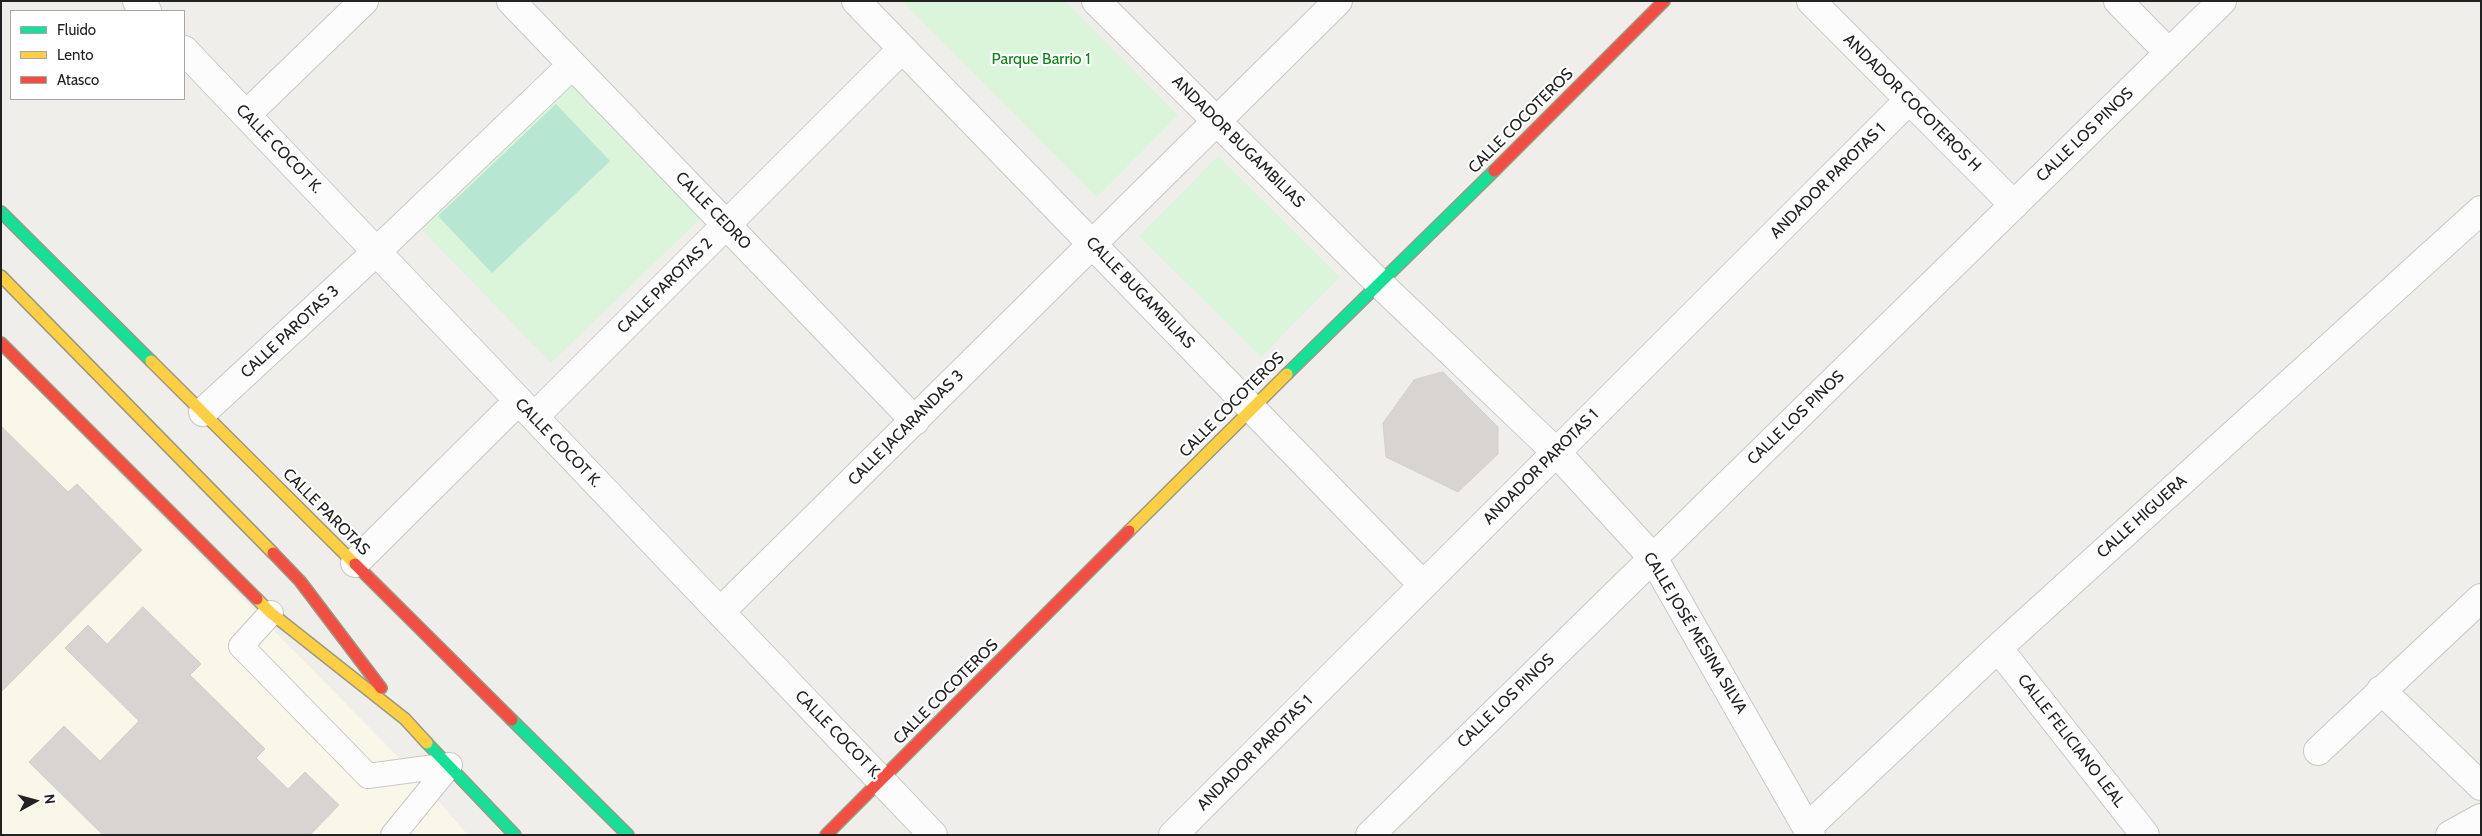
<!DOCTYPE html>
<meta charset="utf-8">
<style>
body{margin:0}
#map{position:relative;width:2482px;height:836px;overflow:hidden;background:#f0eeeb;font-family:Cabin,sans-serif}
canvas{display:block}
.frame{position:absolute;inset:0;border:2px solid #222;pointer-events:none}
.legend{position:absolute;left:10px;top:10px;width:175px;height:90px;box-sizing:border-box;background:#fff;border:1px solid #a7a7a7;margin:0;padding:6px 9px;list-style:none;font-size:15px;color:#222}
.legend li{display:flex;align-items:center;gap:10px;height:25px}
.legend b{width:25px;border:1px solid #a7a7a7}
.north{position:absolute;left:10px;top:776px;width:50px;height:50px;-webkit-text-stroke:4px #fff;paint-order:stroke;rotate:83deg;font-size:14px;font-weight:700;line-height:20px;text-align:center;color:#222}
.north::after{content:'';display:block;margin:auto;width:18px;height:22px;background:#222;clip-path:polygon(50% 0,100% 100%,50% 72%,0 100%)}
</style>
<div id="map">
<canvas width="2482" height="836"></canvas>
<div class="frame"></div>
<ul class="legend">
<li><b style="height:6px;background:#16e098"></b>Fluido</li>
<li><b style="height:6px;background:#ffcf43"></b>Lento</li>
<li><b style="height:6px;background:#f24e42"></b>Atasco</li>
</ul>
<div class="north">N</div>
</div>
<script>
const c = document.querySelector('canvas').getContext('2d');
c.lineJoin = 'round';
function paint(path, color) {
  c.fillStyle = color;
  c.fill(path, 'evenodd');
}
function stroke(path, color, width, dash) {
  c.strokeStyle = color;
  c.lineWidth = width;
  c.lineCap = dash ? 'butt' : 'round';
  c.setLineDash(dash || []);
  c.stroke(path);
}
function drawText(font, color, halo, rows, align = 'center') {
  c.font = font + ' Cabin,sans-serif';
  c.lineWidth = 4.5;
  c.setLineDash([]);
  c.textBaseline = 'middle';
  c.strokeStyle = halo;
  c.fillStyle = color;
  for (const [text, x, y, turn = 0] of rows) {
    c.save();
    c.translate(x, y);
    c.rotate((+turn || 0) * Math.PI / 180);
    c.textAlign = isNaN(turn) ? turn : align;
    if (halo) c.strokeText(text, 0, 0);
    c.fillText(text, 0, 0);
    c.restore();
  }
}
const education = new Path2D(`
 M1 353 412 771 468 835H1Z`);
const park = new Path2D(`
 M902 1H1065L1178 115 1097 197Z
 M569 81 701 218 551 363 419 227Z
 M1218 156 1340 277 1261 357 1139 236Z`);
const pitch = new Path2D(`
 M556 104 610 161 492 273 438 216Z`);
const building = new Path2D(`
 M1443 372 1498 427V454L1458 492 1386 457 1383 423 1414 380Z
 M1 426 68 492 77 484 142 550 1 692Z
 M143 607 201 664 190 675 265 749 256 758 288 789 305 772 339 805 310 835H103L29 762 64 726 100 761 139 721 65 648 88 625 107 644Z`);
const lane = new Path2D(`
 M271 613 241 646 368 776 450 765
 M393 835 450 765`);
const street = new Path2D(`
 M137 1 147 11
 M511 1 915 421
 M856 1 1423 585
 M1096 1 1380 284 1556 452 1653 558 1811 835
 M1811 1 2014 205
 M2118 1 2169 53
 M184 50 933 835
 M246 115 364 1
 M203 412 376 252 572 65
 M534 417 902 49
 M355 563 518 401
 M720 612 1338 1
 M1998 648 2145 835
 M2381 690 2481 786
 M2318 751 2481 598
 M1808 827 1998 648 2481 210
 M1173 835 1909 100
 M1370 835 2222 1
 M2450 835 2481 818`);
const fast = new Path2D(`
 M1 212 151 361
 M1287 374 1494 171
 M512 720 628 835
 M427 743 515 835`);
const slow = new Path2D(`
 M1 276 273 553
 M151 361 355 564
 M1129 531 1287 374
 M257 599 271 613 405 719 427 743`);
const jam = new Path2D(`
 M1494 171 1664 1
 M1 343 257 599
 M273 553 300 581 381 688
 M355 564 512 720
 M826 835 1129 531`);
const parkNames = [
 ["Parque Barrio 1",1041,59]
];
const streetNames = [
 ["ANDADOR COCOTEROS H",1912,103,45],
 ["CALLE COCOTEROS",1521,121,-45],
 ["CALLE LOS PINOS",2085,135,-44],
 ["ANDADOR BUGAMBILIAS",1238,142,45],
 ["CALLE COCOT K.",279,149,46],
 ["ANDADOR PAROTAS 1",1828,181,-45],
 ["CALLE CEDRO",713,211,46],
 ["CALLE PAROTAS 2",665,286,-45],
 ["CALLE BUGAMBILIAS",1140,293,46],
 ["CALLE PAROTAS 3",290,332,-43],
 ["CALLE COCOTEROS",1232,405,-45],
 ["CALLE LOS PINOS",1796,418,-44],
 ["CALLE JACARANDAS 3",906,428,-45],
 ["CALLE COCOT K.",558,443,46],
 ["ANDADOR PAROTAS 1",1541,467,-45],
 ["CALLE PAROTAS",326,512,45],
 ["CALLE HIGUERA",2142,517,-42],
 ["CALLE JOSÉ MESINA SILVA",1695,633,59],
 ["CALLE COCOTEROS",946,692,-45],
 ["CALLE LOS PINOS",1506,701,-44],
 ["CALLE COCOT K.",838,735,46],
 ["CALLE FELICIANO LEAL",2071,741,52],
 ["ANDADOR PAROTAS 1",1255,753,-45]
];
paint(education, '#f8f7e8');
paint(park, '#daf5da');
paint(pitch, '#b7e6d2');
paint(building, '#d7d4d2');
stroke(building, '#d3d0cc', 1);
stroke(lane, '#c9c8c7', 26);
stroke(street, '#c9c8c7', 30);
stroke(fast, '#999a82', 14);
stroke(slow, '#999a82', 14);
stroke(jam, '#999a82', 14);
stroke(lane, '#fdfcfc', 24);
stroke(street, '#fdfcfc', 28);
stroke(fast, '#16e098', 11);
stroke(slow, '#ffcf43', 11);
stroke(jam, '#f24e42', 11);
drawText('16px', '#0c8416', '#fff', parkNames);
drawText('16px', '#222', '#fff', streetNames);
</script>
